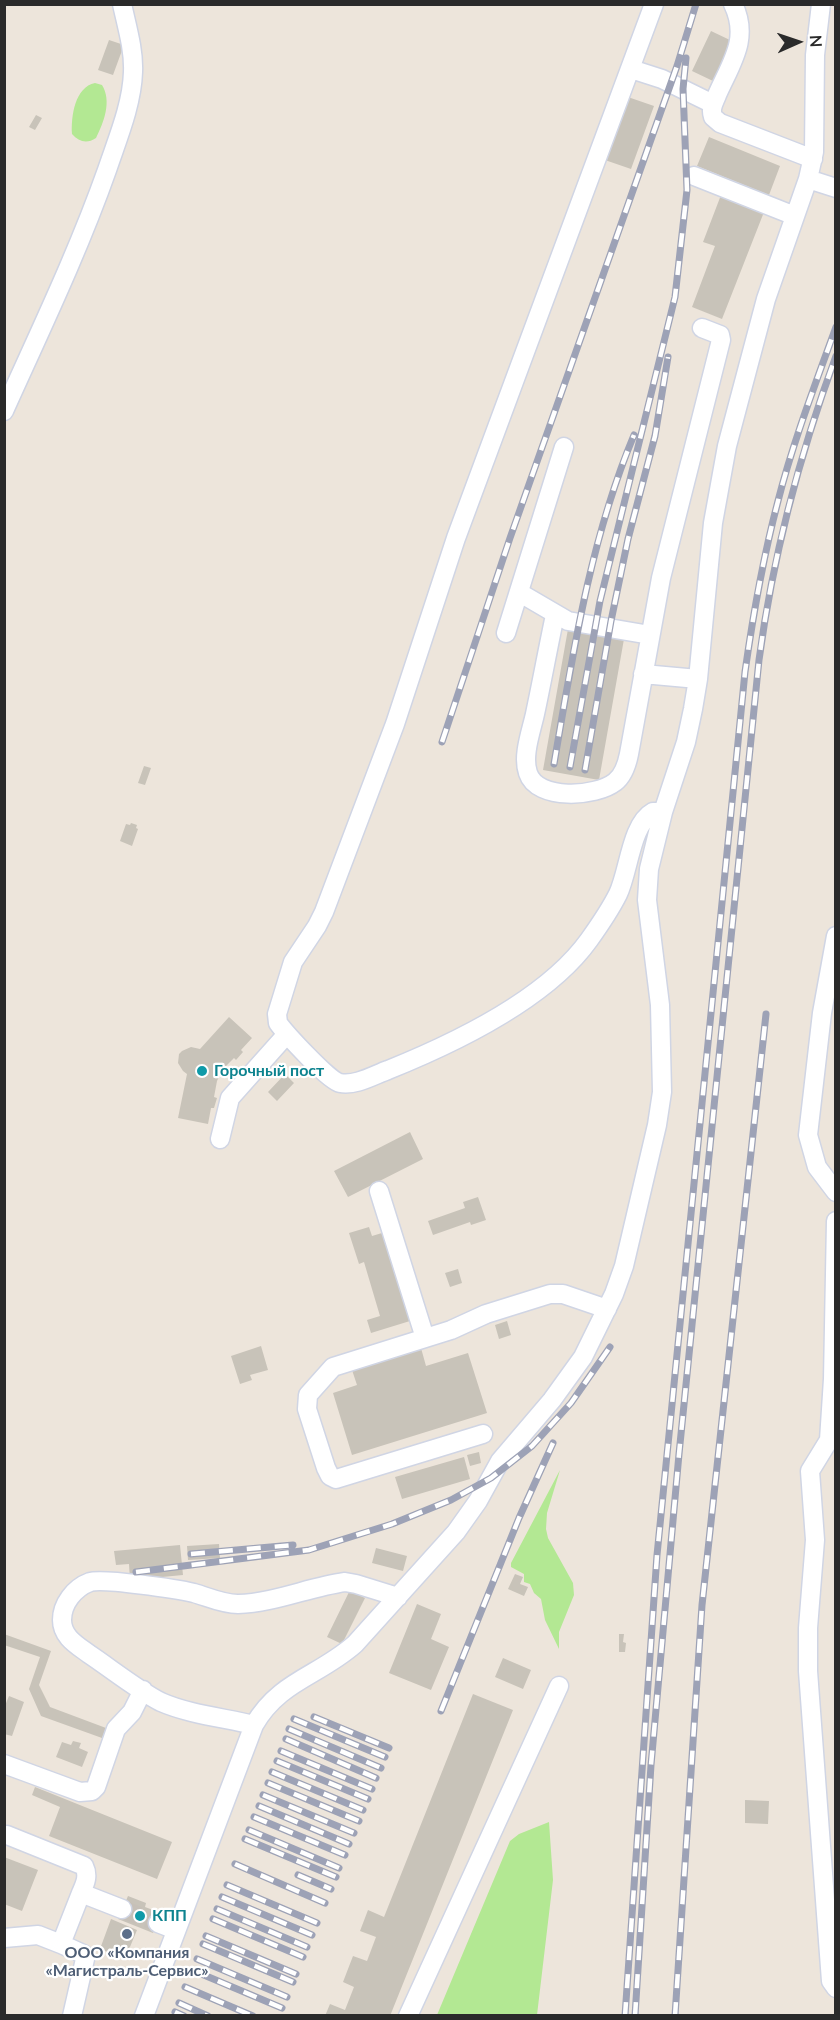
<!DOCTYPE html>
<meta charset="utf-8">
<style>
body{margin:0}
#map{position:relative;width:840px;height:2020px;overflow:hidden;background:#ede5db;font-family:Lato,sans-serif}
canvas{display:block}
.frame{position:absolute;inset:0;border:6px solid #2a2a2a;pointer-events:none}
.north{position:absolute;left:768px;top:12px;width:60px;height:60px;-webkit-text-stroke:4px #fff;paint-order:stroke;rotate:87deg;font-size:16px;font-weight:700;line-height:24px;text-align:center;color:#2a2a2a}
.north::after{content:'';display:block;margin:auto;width:21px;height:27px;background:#2a2a2a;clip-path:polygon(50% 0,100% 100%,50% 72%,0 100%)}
</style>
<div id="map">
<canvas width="840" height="2020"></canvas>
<div class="frame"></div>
<div class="north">N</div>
</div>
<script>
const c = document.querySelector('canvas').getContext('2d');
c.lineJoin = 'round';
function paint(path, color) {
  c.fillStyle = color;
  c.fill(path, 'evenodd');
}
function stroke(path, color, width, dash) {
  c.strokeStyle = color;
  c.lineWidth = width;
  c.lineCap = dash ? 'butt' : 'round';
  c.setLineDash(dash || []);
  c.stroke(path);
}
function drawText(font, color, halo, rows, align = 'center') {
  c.font = font + ' Lato,sans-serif';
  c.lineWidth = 4.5;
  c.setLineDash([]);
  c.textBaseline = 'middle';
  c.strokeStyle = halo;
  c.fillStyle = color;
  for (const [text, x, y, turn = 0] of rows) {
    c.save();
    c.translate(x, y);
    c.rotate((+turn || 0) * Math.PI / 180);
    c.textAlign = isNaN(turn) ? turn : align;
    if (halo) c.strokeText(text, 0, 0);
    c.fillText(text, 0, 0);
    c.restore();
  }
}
const green = new Path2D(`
 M95 83 102 85C112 101 104 122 96 138 87 144 79 142 72 134 71 116 75 87 95 83Z
 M560 1470 547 1513 546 1529 548 1538 573 1583 574 1595 559 1632V1649L545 1620 541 1599 534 1593 530 1584 524 1582V1574L511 1567V1563Z
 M549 1822 553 1880 537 2015H437L510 1841 519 1834Z`);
const building = new Path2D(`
 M711 31 732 41 713 81 692 71Z
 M109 40 124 45 113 75 98 70Z
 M625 96 654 106 631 169 602 159Z
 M36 115 42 118 35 130 29 127Z
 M709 137 780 166 769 195 697 166Z
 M721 195 764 212 722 319 692 307 715 246 703 242Z
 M568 629 624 639 599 780 543 770Z
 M144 766 151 768 145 785 138 783Z
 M131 823 137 825 136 828 138 829 132 846 120 841 126 824 130 825Z
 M229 1017 252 1038 241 1050 243 1052 236 1060 234 1058 222 1070 217 1081 214 1097 217 1098 214 1108H211L208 1124 178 1118 187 1074 183 1071 178 1063 179 1054 182 1051 191 1047 200 1049Z
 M285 1074 294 1083 277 1101 268 1092Z
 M410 1132 423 1159 348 1197 334 1171Z
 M478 1197 486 1220 471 1225 470 1222 433 1235 428 1221 465 1208 463 1202Z
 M369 1227 372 1236 382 1233 410 1321 371 1333 367 1320 380 1316 364 1262 359 1264 349 1233Z
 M458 1269 462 1283 450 1287 445 1273Z
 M507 1321 511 1335 499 1339 495 1325Z
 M261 1346 268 1370 250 1375 252 1380 240 1384 231 1356Z
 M421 1348 426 1366 468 1353 487 1413 352 1455 333 1393 357 1385 352 1370Z
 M479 1452 481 1463 470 1466 467 1455Z
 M464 1457 470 1479 402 1499 395 1477Z
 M219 1544 220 1558 188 1560 187 1546Z
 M180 1545 183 1575 130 1580 129 1564 116 1565 114 1551Z
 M376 1548 407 1556 403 1571 372 1563Z
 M515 1574 523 1577 520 1584 528 1587 524 1596 508 1589Z
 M350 1590 365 1598 342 1644 327 1637Z
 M417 1604 441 1614 431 1639 449 1647 431 1690 389 1673Z
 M4 1634 51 1651 39 1685 50 1707 106 1728 102 1738 41 1716 29 1689 40 1657 4 1645Z
 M619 1634H624L623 1642 626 1643 625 1652H619Z
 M503 1658 531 1670 523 1689 495 1677Z
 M473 1694 513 1710 390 2016H325L330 2004 345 2010 354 1987 343 1982 353 1956 367 1961 376 1937 360 1931 368 1910 384 1917Z
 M9 1696 24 1702 12 1736 4 1734V1708Z
 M73 1741 81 1743 79 1748 88 1752 82 1767 56 1757 62 1742 71 1745Z
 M35 1787 172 1842 157 1879 49 1836 60 1807 32 1795Z
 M745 1800 769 1801 768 1824 745 1823Z
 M4 1857 38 1870 22 1911 4 1904Z
 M128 1896 146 1903 145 1907 161 1913 153 1933 118 1919Z
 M111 1919 137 1930 125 1959 100 1949Z`);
const minorTunnel = new Path2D(`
 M122 1909 158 1923`);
const minor = new Path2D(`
 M654 4 456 538 395 724 324 912 317 926 293 962 277 1014 278 1023C286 1034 329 1081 340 1083 356 1086 374 1075 388 1070 455 1043 546 1000 589 940 599 926 610 910 618 894 629 871 631 824 653 812H663
 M733 4C750 39 731 63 717 95 714 103 710 108 713 117L720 123 813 159
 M631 69 662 79 713 104
 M694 176 795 216
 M808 179 836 188
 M4 411C40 331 78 252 107 170 117 140 132 105 133 72 134 50 127 27 122 4
 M520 593 568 621 650 635
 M555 615C548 648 542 681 535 714 531 732 522 756 528 773 537 801 596 797 615 782 623 776 627 764 629 754L661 578 721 340 720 335 702 328
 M506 633 564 447
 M643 674 698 679
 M836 936 822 1013 808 1135 817 1167 836 1192
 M220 1139 230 1098 287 1034
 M379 1191 425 1338
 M836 1221 833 1379 829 1440 810 1471 815 1540 808 1628V1671L831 1981 836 1988
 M483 1434 336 1479 330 1476 326 1468 307 1409 308 1395 333 1367 451 1330 486 1314 550 1294H563L607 1309
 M254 1725C225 1718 188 1714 161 1702 139 1691 110 1668 89 1654 77 1645 62 1637 62 1620 62 1604 74 1588 90 1582 103 1578 177 1589 194 1593 208 1597 222 1604 238 1604 274 1603 309 1587 345 1582L356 1584 398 1597
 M4 1764 80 1792 92 1791 96 1787 116 1729 132 1712 143 1690
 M7 1835 84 1866C89 1876 85 1884 81 1893
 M158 1923 176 1930
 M4 1938 38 1935 61 1944
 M72 2016 85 1959 83 1954 61 1944 81 1893 122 1909
 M144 2016 254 1725C279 1681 319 1676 355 1644L456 1532 478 1501 500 1461 552 1400 583 1357 614 1294 624 1266 657 1125 662 1092 660 1005 647 900 649 869 663 812 686 742 693 709 698 679 713 523 727 446 766 299 808 179 814 152 815 55 821 4
 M408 2016 559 1686`);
const rail = new Path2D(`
 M442 742 510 538 677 66 696 4
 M554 764C573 653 590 540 634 435
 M570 767 600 601 675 297 687 190 683 89 686 58
 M585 770 611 621 628 539 655 436 668 357
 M191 1554 293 1545
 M136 1572 309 1550 392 1524 451 1500 491 1478 532 1446 571 1403 610 1347
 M441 1711 519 1518 553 1443
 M314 1717 389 1748
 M294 1719 385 1757
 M289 1729 381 1768
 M286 1739 376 1778
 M281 1751 372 1789
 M277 1761 368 1799
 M272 1772 363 1810
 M268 1783 359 1821
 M263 1795 354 1833
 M259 1806 349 1844
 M254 1817 345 1855
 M249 1830 339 1868
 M245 1839 336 1877
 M235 1864 325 1903
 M298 1875 331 1889
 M227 1885 317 1923
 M222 1897 312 1935
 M217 1909 307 1947
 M213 1919 303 1957
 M206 1936 296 1974
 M203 1944 293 1982
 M197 1959 287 1997
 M192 1970 282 2008
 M185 1987 253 2016
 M179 2003 208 2016
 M175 2012 184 2016
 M625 2016 657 1555 745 672C753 615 763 558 778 501 793 442 815 385 836 327
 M635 2016 651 1765 679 1454 759 660C773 555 799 456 836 356
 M675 2016 702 1605 766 1014`);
const markers = [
 [202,1071,6,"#0f9aa8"],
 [140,1916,6,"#0f9aa8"],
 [127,1934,6,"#5c6f8a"]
];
const cultureNames = [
 ["Горочный пост",214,1071],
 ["КПП",152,1916]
];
const serviceNames = [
 ["ООО «Компания",127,1953],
 ["«Магистраль-Сервис»",127,1971]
];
paint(green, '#b3e893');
paint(building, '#c8c3b9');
stroke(minorTunnel, '#c6c0b8', 18, [18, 9]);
stroke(minor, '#d0d5e4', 21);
stroke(minor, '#fff', 18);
stroke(rail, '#9da2b6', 7);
stroke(rail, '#fff', 4.5, [14]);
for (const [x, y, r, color] of markers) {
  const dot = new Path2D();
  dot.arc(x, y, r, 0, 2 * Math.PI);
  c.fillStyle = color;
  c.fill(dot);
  stroke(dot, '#fff', 2);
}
drawText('bold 16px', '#0d838f', '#fff', cultureNames, 'left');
drawText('bold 16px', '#4e5e75', '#fff', serviceNames);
</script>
